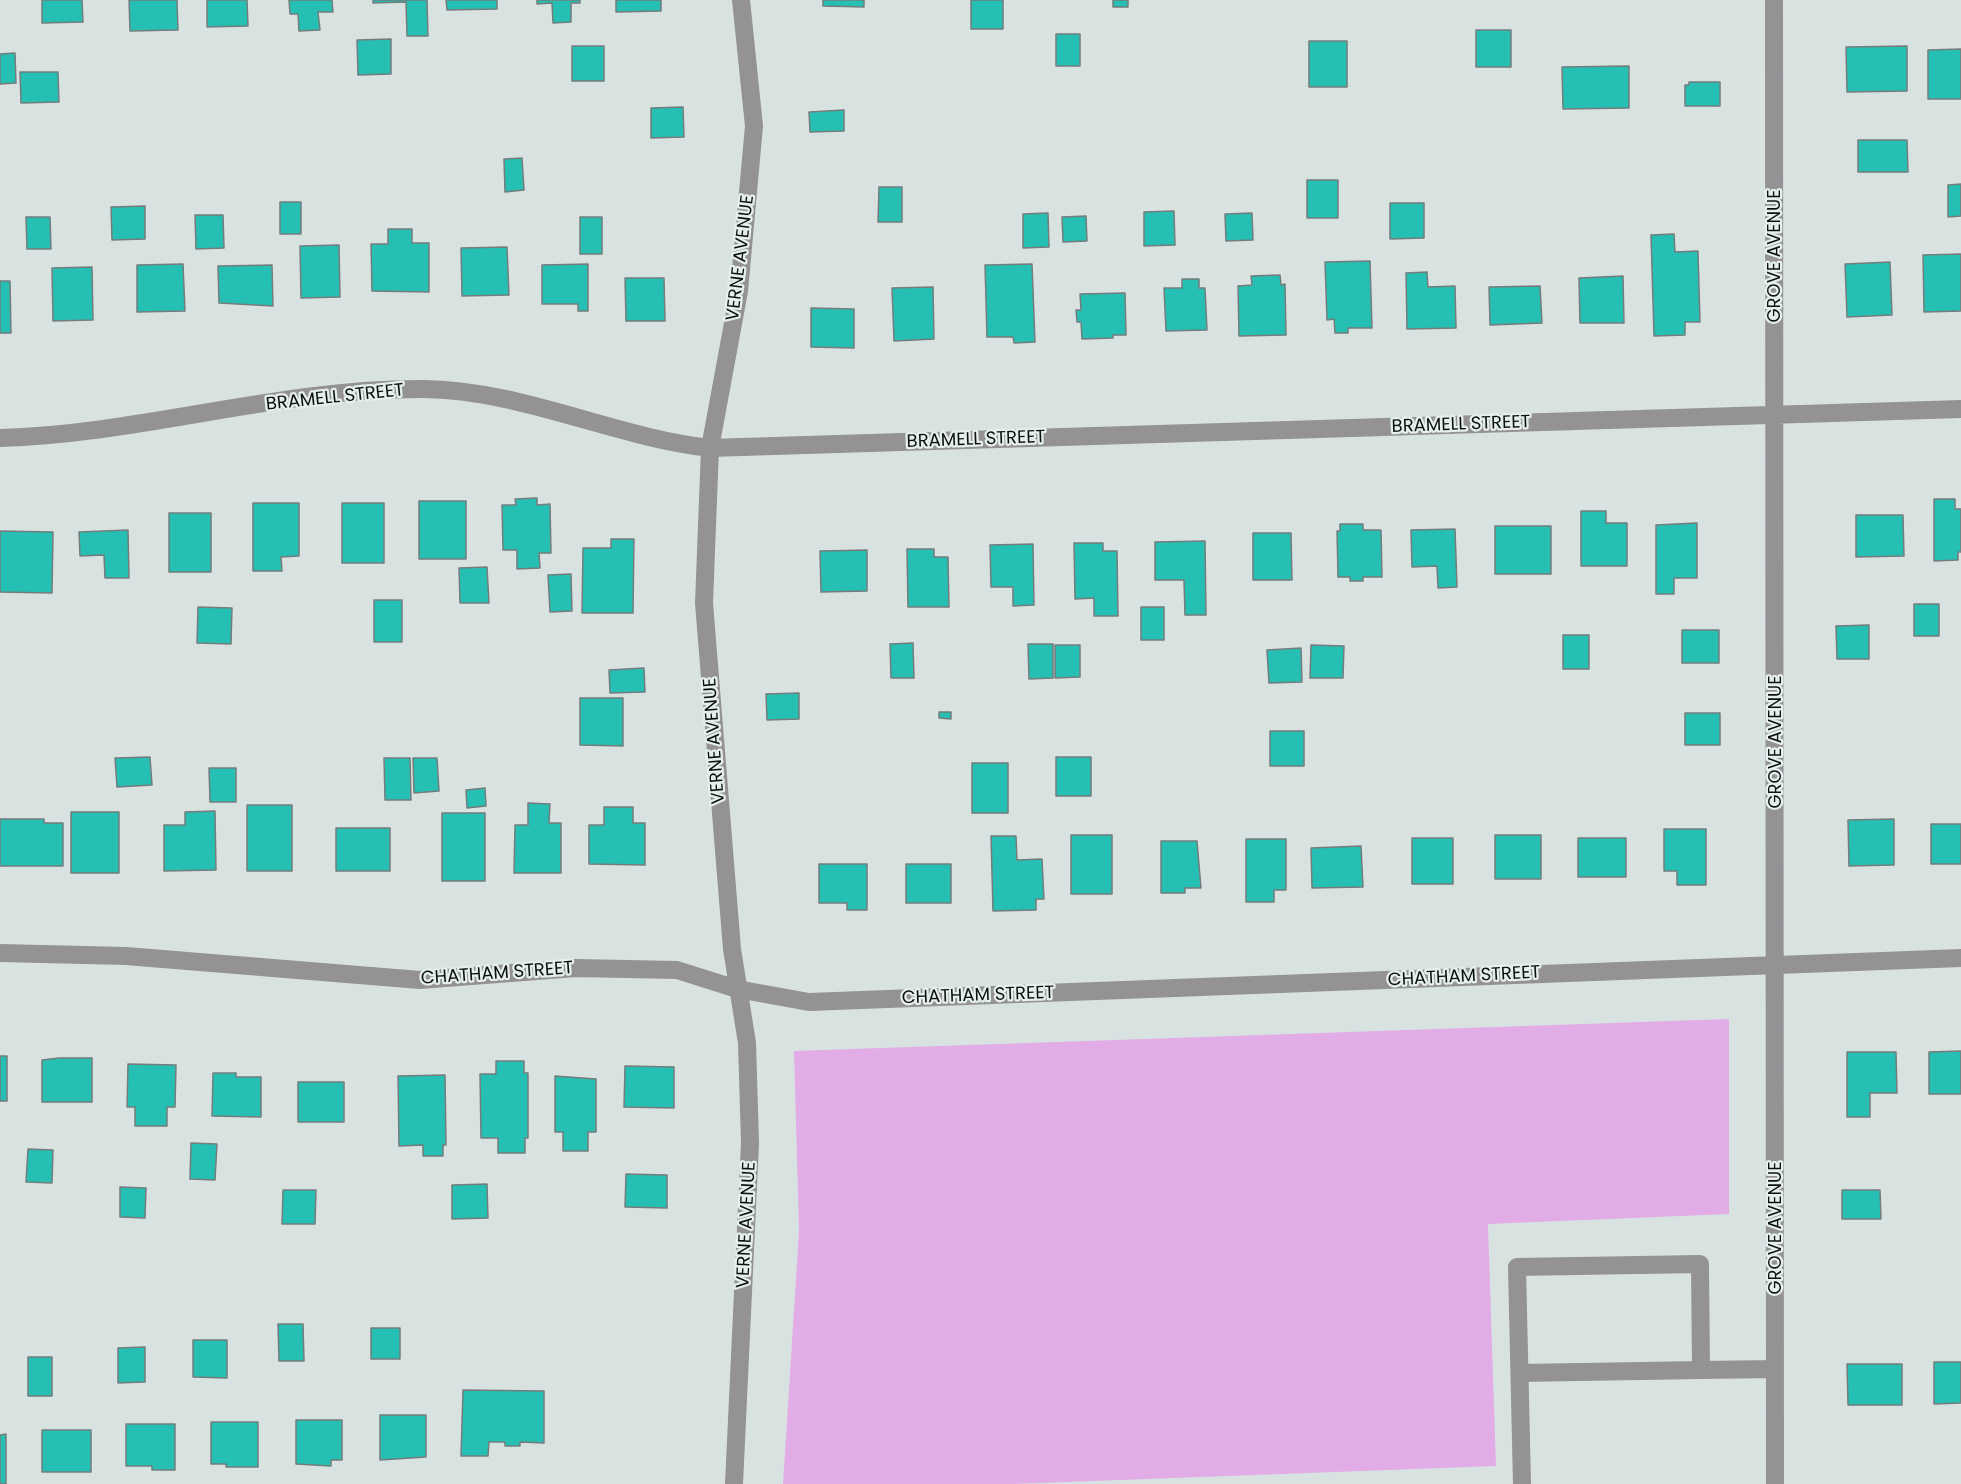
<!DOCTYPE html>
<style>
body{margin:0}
canvas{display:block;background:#d8e3e1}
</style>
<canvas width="1961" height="1484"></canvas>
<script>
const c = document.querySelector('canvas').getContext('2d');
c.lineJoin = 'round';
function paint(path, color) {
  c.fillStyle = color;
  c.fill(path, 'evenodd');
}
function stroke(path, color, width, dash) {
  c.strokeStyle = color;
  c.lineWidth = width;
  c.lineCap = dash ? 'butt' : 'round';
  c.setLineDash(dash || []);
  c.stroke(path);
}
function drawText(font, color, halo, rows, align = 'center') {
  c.font = font + ' Poppins,sans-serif';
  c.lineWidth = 4.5;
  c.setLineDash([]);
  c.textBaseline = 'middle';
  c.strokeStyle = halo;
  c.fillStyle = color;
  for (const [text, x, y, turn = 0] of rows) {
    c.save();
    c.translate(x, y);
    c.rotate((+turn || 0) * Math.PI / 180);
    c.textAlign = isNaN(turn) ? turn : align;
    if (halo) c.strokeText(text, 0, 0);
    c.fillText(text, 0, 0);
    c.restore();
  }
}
const green = new Path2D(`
 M1729 1019V1214L1488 1224 1496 1466 1013 1484H783L799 1231 794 1051Z`);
const building = new Path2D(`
 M42 0H82L83 22 42 23Z
 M129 0H177L178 30 130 31Z
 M207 0H247L248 26 207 27Z
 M289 0H332L333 12H318L320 30 299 31 298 14H290Z
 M373 0H427L428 36H407L406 2 373 3Z
 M446 0H497V9L447 10Z
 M537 0H580V3H571V22L553 23 552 3 537 4Z
 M616 0H661V11L616 12Z
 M823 0H864V7L823 6Z
 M971 0H1003V29H971Z
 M1113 0H1128V7H1113Z
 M1476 30H1511V67H1476Z
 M1056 34H1080V66H1056Z
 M391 39V74L358 75 357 40Z
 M1309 41H1347V87H1309Z
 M572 46H604V81H572Z
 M1907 46V91L1847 92 1846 47Z
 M1961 49V99H1928V50Z
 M15 53 16 83 0 84V54Z
 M1629 66V108L1563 109 1562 67Z
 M20 72H58L59 102 21 103Z
 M1689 82H1720V106H1685V85H1689Z
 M683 107 684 137 651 138V108Z
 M844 110V131L810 132 809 112Z
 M1858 140H1907L1908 172H1858Z
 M522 158 524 190 505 192 504 159Z
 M1307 180H1338V218H1307Z
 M1961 184V216L1948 217V185Z
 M879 187H902V222H878Z
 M280 202H301V234H280Z
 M1390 203H1424V238L1390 239Z
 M145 206V239L112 240 111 207Z
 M1174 211 1175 245 1144 246V212Z
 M1048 213 1049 247 1023 248V214Z
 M1252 213 1253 240 1226 241 1225 214Z
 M195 215H223L224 248 196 249Z
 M1086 216 1087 241 1063 242 1062 217Z
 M26 217H50L51 249H27Z
 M580 217H602V254H580Z
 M388 229H412V243H429V292L372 291 371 244H388Z
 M1674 234 1675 252 1698 251 1700 322H1685V335L1654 336 1651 235Z
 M339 245 340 297 301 298 300 246Z
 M507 247 509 295 462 296 461 248Z
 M1961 254V311L1924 312 1923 255Z
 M1370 261 1372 328H1348V333H1335L1334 319 1327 320 1325 262Z
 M1890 262 1892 315 1847 317 1845 264Z
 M183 264 185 311 137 312V265Z
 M588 264V311H578V304H542V265Z
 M1032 264 1035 342 1014 343 1013 337H987L985 265Z
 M272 265 273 306 219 303 218 266Z
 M92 267 93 320 53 321 52 268Z
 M1427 272 1428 287 1455 286 1456 328 1407 329 1406 273Z
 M1280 275 1281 285 1285 284 1286 335 1239 336 1238 286 1252 285 1251 276Z
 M1623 276 1624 323H1580L1579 278Z
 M625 278H664L665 321H626Z
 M1182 279H1199V288H1205L1207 330 1166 331 1164 288H1182Z
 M0 281H10L11 333H0Z
 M1540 286 1542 323 1490 325 1489 287Z
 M933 287 934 339 894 341 892 288Z
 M1125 293 1126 335H1113V338L1082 339 1081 322H1077L1076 310H1081L1080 294Z
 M811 308 854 309V348L811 347Z
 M537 498V505L550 504 551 553H539L540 568 517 569V550H503L502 505H516L515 499Z
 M1934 499H1955V509H1961V552H1958V560L1934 561Z
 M419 501H466V559H419Z
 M253 503H299V556L281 557 282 571H253Z
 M342 503H384V563H342Z
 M1581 511H1606V523H1627V566H1581Z
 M169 513H211V572H169Z
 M1856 515H1903L1904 556 1856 557Z
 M1697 523V578H1674V594H1656V525Z
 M1340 524H1363V530H1381L1382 577H1363V581H1350V577H1338L1337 531H1340Z
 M1495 526H1551V574H1495Z
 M1455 529 1457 587 1438 588 1437 566 1412 567 1411 530Z
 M128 530 129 578H105L104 555 80 556 79 532Z
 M0 531 53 532 52 593 0 592Z
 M1253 533H1291L1292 580H1253Z
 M611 539H634L633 613H582L583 548H611Z
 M1205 541 1206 615H1185L1184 580H1155V542Z
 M1074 543H1103V551H1117L1118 616H1094V598L1075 599Z
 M1033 544 1034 605 1013 606V587H991L990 545Z
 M907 549H934V557H948L949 607H908Z
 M867 550V591L821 592 820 551Z
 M487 567 489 603H460L459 568Z
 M571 574 572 611 550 612 548 575Z
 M374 600H402V642H374Z
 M1914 604H1939V636H1914Z
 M198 607 232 608 231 644 197 643Z
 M1141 607H1164V640H1141Z
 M1869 625V659H1837L1836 626Z
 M1682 630H1719V663H1682Z
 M1563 635H1589V669H1563Z
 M913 643 914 678H891L890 644Z
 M1028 644H1053V678L1029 679Z
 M1055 645H1080V677L1055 678Z
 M1311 645 1344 646 1343 678H1310Z
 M1301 648 1302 682 1269 683 1267 650Z
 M644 668 645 692 610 693 609 670Z
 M799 693V719L767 720 766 694Z
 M580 698H623V746L580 745Z
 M939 712H951V719L939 718Z
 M1685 713H1720V745H1685Z
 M1270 731H1304V766H1270Z
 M150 757 152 785 117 787 115 758Z
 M1056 757H1091V796H1056Z
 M384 758H410L411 800H385Z
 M413 758H437L439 791 414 793Z
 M972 763H1008V813H972Z
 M209 768H236V802H210Z
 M485 788 486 806 467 808 466 790Z
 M528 803 550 804 549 823H561V873H514L515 825H528Z
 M247 805H292V871H247Z
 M604 807H633V823H645V865L589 864V825H604Z
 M215 811 216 870 164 871V825H185V812Z
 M71 812H119V873H71Z
 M442 813H485V881H442Z
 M0 819H44V823H63V866H0Z
 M1894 819V865L1849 866 1848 820Z
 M1931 824H1961V864H1931Z
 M336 828H390V871H336Z
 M1664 829H1706V885H1677V871H1664Z
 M1071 835H1112V894H1071Z
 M1495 835H1541V879H1495Z
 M991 836H1016L1017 860 1042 859 1044 899H1036V910L993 911Z
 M1412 838H1453V884H1412Z
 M1578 838H1626V877H1578Z
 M1246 839H1286V890H1274V902H1246Z
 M1161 841H1197L1201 888H1185V893H1161Z
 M1361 846 1363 887 1312 888 1311 848Z
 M819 864H867V910H847V903H819Z
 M906 864H951V903H906Z
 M1961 1051V1094H1929V1052Z
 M1847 1052H1896L1897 1093H1870V1117H1847Z
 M0 1056H7V1101H0Z
 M59 1058H92V1102H42V1060Z
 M496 1061H524V1073H528V1138H525V1153H498V1138H481L480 1074H496Z
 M128 1064 176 1065 175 1107H167V1126H135V1107H127Z
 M625 1066 674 1067V1108L624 1107Z
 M213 1073H236V1077H261V1117L212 1116Z
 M445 1075 446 1145H443V1156H423V1145L399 1146 398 1076Z
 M555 1076 596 1079V1132H588V1151H563V1132H555Z
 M298 1082H344V1122H298Z
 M191 1143 217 1144 215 1180 190 1179Z
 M28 1149 53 1150 52 1183 26 1182Z
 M626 1174 667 1175V1208L625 1207Z
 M487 1184 488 1218 452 1219V1185Z
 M120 1187 146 1188 145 1218 120 1217Z
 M283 1190H316L315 1224H282Z
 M1842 1190H1880L1881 1219H1842Z
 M278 1324H303L304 1361H279Z
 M371 1328H400V1359H371Z
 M193 1340H227V1378L193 1377Z
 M145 1347V1382L118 1383V1348Z
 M28 1357H52V1396H28Z
 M1934 1362H1961V1403L1934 1404Z
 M1847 1364H1902V1405H1848Z
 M463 1390 544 1391V1443L520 1442V1446H505V1442H489L488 1456H461Z
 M380 1415H426V1457L380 1460Z
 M296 1420H342V1460H331V1466L296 1464Z
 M211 1422H258V1467H226V1464H211Z
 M126 1424H175V1470H152V1466H126Z
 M42 1430H91V1472H42Z
 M6 1434V1484H0V1435Z`);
const minor = new Path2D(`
 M1774 0 1775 1484
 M0 438C142 434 280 388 423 389 522 390 613 437 710 448L1961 409
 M0 953 126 956 420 980 576 968 677 970 737 989 809 1002 1961 958
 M1701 1370 1775 1369
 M1520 1373 1701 1370 1700 1264 1517 1267 1522 1484
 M734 1484 750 1143 747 1043 732 949 704 603 710 448 739 291 754 126 741 0`);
const streetNames = [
 ["GROVE AVENUE",1775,256,-90],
 ["VERNE AVENUE",741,258,-83],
 ["BRAMELL STREET",335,398,-6],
 ["BRAMELL STREET",1461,425,-2],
 ["BRAMELL STREET",976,440,-2],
 ["VERNE AVENUE",715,741,-94],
 ["GROVE AVENUE",1776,742,-90],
 ["CHATHAM STREET",497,974,-4],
 ["CHATHAM STREET",1464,977,-3],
 ["CHATHAM STREET",978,996,-2],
 ["VERNE AVENUE",747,1225,-87],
 ["GROVE AVENUE",1776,1228,-90]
];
paint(green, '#e2ace7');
paint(building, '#26bfb3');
stroke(building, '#747d7c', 1.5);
stroke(minor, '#949295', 18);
drawText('18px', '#0d1010', '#e5f0ee', streetNames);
</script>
